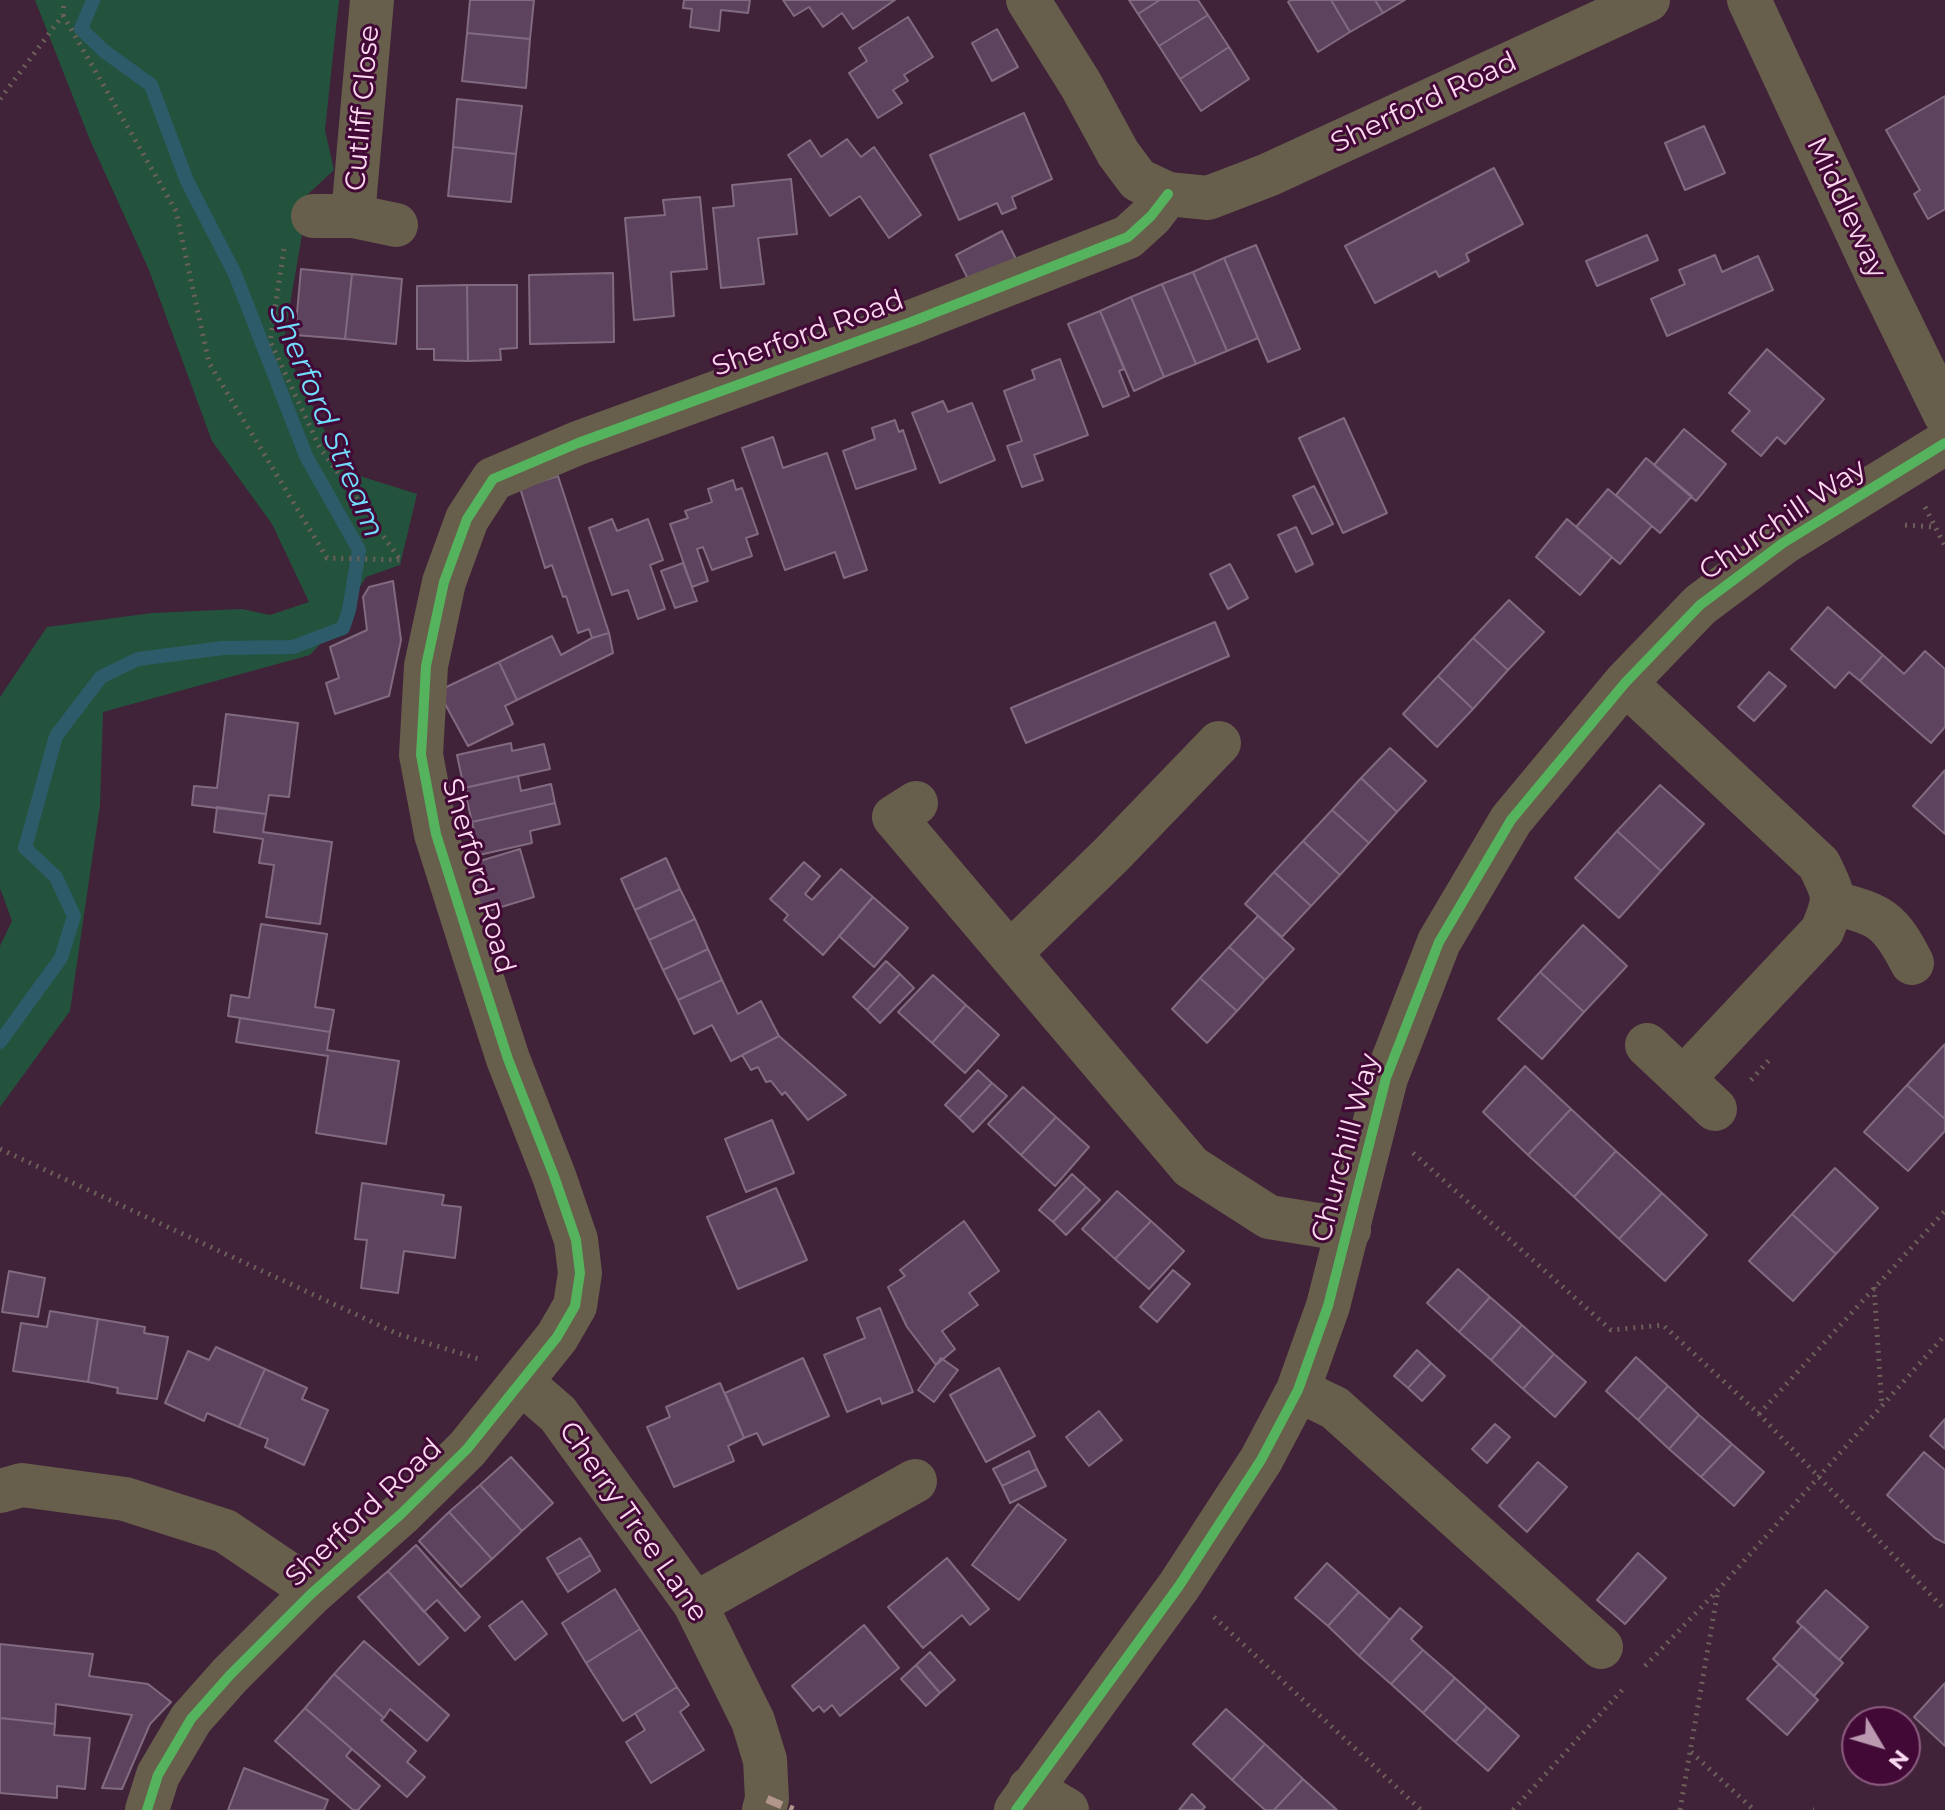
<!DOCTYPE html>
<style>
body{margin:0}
#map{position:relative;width:1945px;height:1810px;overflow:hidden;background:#402239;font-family:Montserrat,sans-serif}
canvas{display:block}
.north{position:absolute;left:1841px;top:1706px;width:80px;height:80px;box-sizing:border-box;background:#420936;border:2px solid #8c5c80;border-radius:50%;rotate:128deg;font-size:22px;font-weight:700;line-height:32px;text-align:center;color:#fcd8f0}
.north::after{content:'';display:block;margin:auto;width:28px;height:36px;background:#ba98b0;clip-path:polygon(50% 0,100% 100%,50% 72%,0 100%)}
</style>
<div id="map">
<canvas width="1945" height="1810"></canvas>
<div class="north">N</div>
</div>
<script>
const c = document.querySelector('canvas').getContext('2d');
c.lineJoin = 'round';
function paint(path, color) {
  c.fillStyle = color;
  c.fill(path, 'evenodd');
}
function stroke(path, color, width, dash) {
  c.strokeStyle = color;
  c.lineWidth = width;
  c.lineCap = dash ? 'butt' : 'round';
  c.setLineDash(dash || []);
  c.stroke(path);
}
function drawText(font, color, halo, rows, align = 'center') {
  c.font = font + ' Montserrat,sans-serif';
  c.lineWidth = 6;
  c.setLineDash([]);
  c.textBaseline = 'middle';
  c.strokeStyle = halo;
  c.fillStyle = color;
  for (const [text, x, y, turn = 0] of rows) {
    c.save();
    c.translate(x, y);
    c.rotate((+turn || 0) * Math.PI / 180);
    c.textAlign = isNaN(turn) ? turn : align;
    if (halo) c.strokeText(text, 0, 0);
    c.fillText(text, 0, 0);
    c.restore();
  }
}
const green = new Path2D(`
 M35 0H339L325 130 334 170 305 197 303 229 283 345 344 471 417 494 400 565 366 577 335 628 310 655 103 712 100 805 70 1011 0 1107V946L12 921 0 888V697L47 627 152 613 242 609 270 615 309 602 272 524 212 441 149 270 90 140Z`);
const stream = new Path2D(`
 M0 1042 61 958 74 916 56 877 25 848 56 736 101 677 138 659 223 648 293 647 343 628 349 610 359 550 306 456 235 274 187 181 151 85 104 51 81 29 93 0`);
const building = new Path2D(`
 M470 0H534L530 39 467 33Z
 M684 0H750L748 13 721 10 719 31 690 27 692 9 683 8Z
 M783 0H895L853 29 842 13 823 27 809 7 794 16Z
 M1129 0H1160L1138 14Z
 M1160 0H1198L1208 15 1159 46 1138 14Z
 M1291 0H1331L1350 32 1318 52 1290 5 1288 2Z
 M1331 0H1375L1383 13 1350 32Z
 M1375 0H1405L1383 13Z
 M1208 15 1229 47 1180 79 1159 46Z
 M908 17 933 57 904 75 908 81 893 90 902 103 878 118 849 73 867 61 859 48Z
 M997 29 1018 67 992 81 972 43Z
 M467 33 530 39 526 88 462 81Z
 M1229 47 1249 79 1201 111 1180 79Z
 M1945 96V209L1928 219 1914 194 1920 190 1886 130Z
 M457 99 522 106 516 154 453 147Z
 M1024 113 1052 179 1012 197 1016 208 1002 214 997 203 959 220 930 155Z
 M1704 126 1725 173 1685 190 1665 143Z
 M847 139 861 157 874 147 921 215 889 238 860 196 830 216 788 155 810 140 821 157Z
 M453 147 516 154 511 202 448 196Z
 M1494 168 1523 224 1466 254 1469 261 1439 277 1436 271 1375 303 1345 246Z
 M791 179 797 234 758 238 764 284 721 288 713 208 734 206 732 185Z
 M700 197 707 269 671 272 674 316 634 320 625 218 665 215 663 200Z
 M1002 231 1016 259 970 283 956 255Z
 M1647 235 1658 260 1597 286 1586 261Z
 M1256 245 1300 349 1268 362 1224 258Z
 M1715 255 1722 272 1758 256 1773 290 1667 336 1651 299 1685 284 1679 270Z
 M1224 258 1258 338 1227 351 1193 272Z
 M301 269 352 274 345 339 295 335Z
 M1193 272 1227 351 1196 364 1162 284Z
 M613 273 614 342 530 344 529 275Z
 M352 274 402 279 396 344 345 339Z
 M1162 284 1196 364 1164 377 1131 297Z
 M467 285H517V348L500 349 501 360 468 361Z
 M467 285 468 361 434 360V349H417V286Z
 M1131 297 1164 377 1134 391 1100 311Z
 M1100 311 1124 369 1119 371 1129 396 1103 407 1068 324Z
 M1767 349 1824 399 1785 444 1777 437 1761 456 1732 431 1750 411 1729 393Z
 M1060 359 1088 435 1034 455 1043 480 1022 487 1007 446 1022 441 1004 391 1035 379 1032 370Z
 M943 401 948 412 972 403 995 460 940 483 912 413Z
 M1344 418 1387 513 1343 533 1299 438Z
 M895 420 899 432 903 430 916 469 856 489 843 451 875 439 872 428Z
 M1684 429 1726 464 1696 501 1654 465Z
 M773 437 783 468 827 453 867 570 844 578 835 552 785 570 742 448Z
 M1646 458 1692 496 1660 533 1616 495Z
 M558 476 609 633 592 638 589 629 578 633 566 596 563 597 552 565 545 568 520 488Z
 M733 480 736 490 742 488 758 534 746 538 752 556 712 570 703 547 697 549 708 581 692 587 670 524 688 518 685 511 712 502 708 489Z
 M1314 486 1333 524 1312 534 1293 496Z
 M1608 489 1652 526 1620 564 1576 527Z
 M612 519 617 531 648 519 663 560 650 565 665 609 638 619 628 590 612 595 589 528Z
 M1567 519 1612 557 1580 595 1536 557Z
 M1296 527 1313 564 1296 572 1278 535Z
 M683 563 697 601 675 608 661 571Z
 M1230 564 1248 598 1228 609 1210 574Z
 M393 581 401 640 389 696 335 714 326 683 339 678 330 647 367 630 363 597 369 587Z
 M1509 600 1544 632 1508 670 1473 638Z
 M1828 607 1883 655 1860 681 1849 672 1835 688 1791 649Z
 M1215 622 1229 656 1026 743 1011 708Z
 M609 633 613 653 517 700 499 662 552 636 561 655 592 638Z
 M1473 638 1508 670 1473 709 1438 676Z
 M1925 651 1945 669V727L1931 743 1860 681 1883 655 1904 674Z
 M499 662 517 700 505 706 513 724 468 746 438 691Z
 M1769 672 1786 686 1754 721 1738 707Z
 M1438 676 1473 709 1437 747 1403 714Z
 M226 714 298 723 289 797 269 795 266 814 192 805 194 786 217 788Z
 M511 743 512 751 544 744 550 769 464 788 457 755Z
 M1390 748 1426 781 1397 812 1361 778Z
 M1945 770V834L1913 806Z
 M518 776 521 791 551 784 555 803 472 822 464 788Z
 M1361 778 1397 812 1369 843 1332 810Z
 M1660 785 1704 824 1661 871 1617 831Z
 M555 803 560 824 530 831 532 843 479 855 472 822Z
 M217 807 266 814 263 832 332 842 320 924 266 917 274 865 259 863 263 839 214 832Z
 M1332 810 1369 843 1340 875 1303 841Z
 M1617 831 1661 871 1619 918 1575 878Z
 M1303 841 1340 875 1311 906 1274 872Z
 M520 849 534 897 475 915 460 867Z
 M666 858 680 889 635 910 621 879Z
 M804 862 820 876 805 894 812 900 841 869 873 897 823 955 784 920 788 915 770 899Z
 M1274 872 1311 906 1282 937 1245 904Z
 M680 889 695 919 649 940 635 910Z
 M873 897 908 928 874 967 839 936Z
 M1258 916 1294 949 1265 980 1229 947Z
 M695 919 708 949 663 970 649 940Z
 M261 924 327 934 315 1007 334 1010 330 1032 228 1016 231 995 249 998Z
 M1583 925 1627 966 1584 1012 1540 972Z
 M1229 947 1265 980 1237 1011 1200 978Z
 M708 949 722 980 678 1000 663 970Z
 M886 961 900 974 867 1010 853 997Z
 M1540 972 1584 1012 1542 1059 1498 1019Z
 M900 974 914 988 880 1023 867 1010Z
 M933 975 966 1005 932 1043 898 1012Z
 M1200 978 1237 1011 1207 1043 1172 1009Z
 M722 980 738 1014 761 1001 779 1036 731 1061 712 1025 694 1034 678 1000Z
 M966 1005 999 1035 965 1073 932 1043Z
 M240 1018 330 1032 327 1050 399 1061 386 1144 316 1133 328 1056 236 1042Z
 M779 1036 846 1095 808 1120 785 1092 782 1095 771 1081 766 1082 758 1067 751 1070 742 1055Z
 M1945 1044V1119L1907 1085Z
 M1525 1066 1571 1109 1528 1155 1483 1112Z
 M978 1070 992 1083 959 1118 945 1105Z
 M992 1083 1007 1096 973 1132 959 1118Z
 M1907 1085 1945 1119V1131L1908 1171 1864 1132Z
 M1023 1087 1056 1117 1021 1155 988 1124Z
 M1571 1109 1616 1151 1574 1197 1528 1155Z
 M1056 1117 1089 1147 1055 1186 1021 1155Z
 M772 1120 794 1173 746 1192 725 1139Z
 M1616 1151 1662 1193 1619 1239 1574 1197Z
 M1835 1168 1878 1208 1836 1254 1792 1214Z
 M1072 1174 1086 1187 1053 1222 1039 1210Z
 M362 1183 444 1195 442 1205 461 1207 455 1258 404 1251 398 1293 361 1288 367 1240 355 1239Z
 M1086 1187 1100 1200 1066 1235 1053 1222Z
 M776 1188 807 1260 738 1289 707 1217Z
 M1117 1191 1151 1221 1115 1259 1082 1229Z
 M1662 1193 1707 1235 1665 1281 1619 1239Z
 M1792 1214 1836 1254 1793 1301 1749 1261Z
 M964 1221 999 1271 969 1293 978 1305 942 1331 955 1349 936 1365 907 1327 888 1287 905 1276 900 1270Z
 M1151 1221 1184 1251 1149 1289 1115 1259Z
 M1458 1269 1490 1297 1459 1332 1427 1303Z
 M1173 1270 1190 1284 1157 1322 1140 1307Z
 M9 1271 45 1278 38 1317 2 1312Z
 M1490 1297 1522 1325 1491 1360 1459 1332Z
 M880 1308 913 1392 882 1404 880 1398 847 1412 824 1355 865 1338 857 1318Z
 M50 1311 98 1319 88 1382 13 1371 21 1323 47 1327Z
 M98 1319 145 1327 144 1333 168 1337 157 1399 117 1393 118 1388 88 1382Z
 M1522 1325 1554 1354 1523 1389 1491 1360Z
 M216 1347 265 1369 239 1427 207 1413 204 1421 165 1403 188 1351 209 1360Z
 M1417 1350 1431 1363 1408 1388 1394 1376Z
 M1554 1354 1586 1382 1555 1417 1523 1389Z
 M1636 1357 1668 1386 1638 1420 1606 1391Z
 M803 1358 829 1416 763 1445 757 1433 744 1438 725 1393Z
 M941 1358 958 1370 934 1402 918 1390Z
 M1431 1363 1445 1376 1422 1401 1408 1388Z
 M999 1368 1035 1436 986 1462 950 1395Z
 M265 1369 307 1388 302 1399 328 1410 304 1465 265 1447 268 1439 239 1427Z
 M720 1383 744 1438 728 1446 734 1461 674 1487 647 1427 670 1417 666 1407Z
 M1668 1386 1699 1415 1669 1449 1638 1420Z
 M1099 1411 1122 1440 1089 1466 1066 1437Z
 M1699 1415 1732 1444 1701 1477 1669 1449Z
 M1945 1419V1449L1930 1436Z
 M1495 1424 1510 1437 1487 1463 1472 1449Z
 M1732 1444 1764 1472 1734 1506 1701 1477Z
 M1029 1451 1037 1469 1002 1486 993 1469Z
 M1924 1452 1945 1470V1543L1935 1538 1887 1495Z
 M511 1457 553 1503 522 1531 480 1485Z
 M1538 1462 1567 1487 1527 1532 1499 1506Z
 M1037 1469 1046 1486 1010 1503 1002 1486Z
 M480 1485 522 1531 492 1559 449 1512Z
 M1018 1504 1066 1540 1019 1600 972 1565Z
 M449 1512 492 1559 461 1587 419 1541Z
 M580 1538 591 1555 557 1575 547 1558Z
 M416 1545 480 1617 465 1631 437 1600 424 1612 388 1571Z
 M1638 1553 1666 1578 1625 1624 1597 1600Z
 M591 1555 600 1571 568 1592 557 1575Z
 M947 1558 989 1609 970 1625 962 1615 923 1648 888 1607Z
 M1327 1563 1359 1592 1328 1626 1295 1598Z
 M388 1571 448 1638 419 1665 358 1597Z
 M615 1589 640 1629 586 1663 562 1623Z
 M1826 1590 1868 1627 1839 1660 1797 1622Z
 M1359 1592 1390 1620 1359 1656 1328 1626Z
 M522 1601 547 1634 515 1660 489 1626Z
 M1400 1608 1422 1627 1411 1639 1423 1650 1391 1684 1359 1656Z
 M864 1625 899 1668 840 1716 832 1705 824 1712 819 1706 813 1711 792 1686Z
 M1802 1626 1843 1663 1814 1696 1773 1659Z
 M640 1629 677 1687 623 1721 586 1663Z
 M364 1641 449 1715 427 1741 390 1709 384 1718 334 1674Z
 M0 1644 93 1654 89 1676 148 1684 171 1702 150 1724 122 1789 102 1788 132 1715 56 1704 55 1724 0 1718Z
 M1423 1650 1455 1678 1423 1713 1391 1684Z
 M930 1652 955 1680 940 1693 916 1665Z
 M1779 1664 1818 1700 1787 1735 1747 1699Z
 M916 1665 940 1693 926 1706 901 1679Z
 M334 1674 384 1718 381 1720 416 1751 407 1762 425 1777 407 1797 305 1708Z
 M1455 1678 1487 1707 1455 1742 1423 1713Z
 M1945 1683V1746L1914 1717Z
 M677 1687 689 1705 680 1712 704 1750 651 1783 626 1742 645 1730 635 1713Z
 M1487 1707 1519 1736 1488 1771 1455 1742Z
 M305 1708 352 1749 346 1756 380 1786 358 1810H353L275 1741Z
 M1226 1709 1265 1744 1232 1780 1193 1744Z
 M0 1718 55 1724 54 1735 90 1738 85 1789 57 1786V1798L0 1793Z
 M1265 1744 1303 1779 1274 1810H1265L1232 1780Z
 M244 1768 328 1800 324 1810H228Z
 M1303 1779 1337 1810H1274Z
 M1192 1794 1205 1807 1202 1810H1179Z`);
const path = new Path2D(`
 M63 15 176 211 209 363 327 558 403 560
 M0 99 63 15 64 0
 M284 249 270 341 320 448 399 558
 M1925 507 1945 546
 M1905 525 1934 527
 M1751 1080 1771 1058
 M0 1149 398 1334 482 1360
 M1413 1153 1611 1330 1663 1325 1759 1414 1945 1610
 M1874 1287 1882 1407
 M1759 1414 1945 1211
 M1214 1617 1421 1810
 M1645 1666 1719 1589 1945 1335
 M1691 1752 1754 1810
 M1513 1810 1624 1688
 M1680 1810 1718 1590
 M1813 1810H1814`);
const minor = new Path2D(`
 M372 0 353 216 396 225
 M1028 0 1081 85 1118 153 1138 180 1168 194 1208 198 1268 175 1648 0
 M1749 0 1876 273 1945 414
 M313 216H353
 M1625 683 1819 864C1835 897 1836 897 1822 931L1683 1079
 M916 803 894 817 1191 1167 1269 1217 1349 1230
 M1834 903C1881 915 1890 920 1912 963
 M1010 953 1111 855 1219 743
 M1647 1045 1715 1109
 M521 1382 558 1414 695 1604 753 1721 765 1760 767 1799 764 1810
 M1298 1390 1335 1408 1601 1647
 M0 1491 22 1485 125 1499 225 1531 293 1577 311 1594
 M695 1604 915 1481
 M1030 1788 1067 1810
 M147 1810 158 1775 191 1719 230 1675 311 1594 401 1514 467 1449 557 1337 575 1306 580 1273 576 1240 554 1176 508 1059 474 954 436 834 421 755 426 666 444 582 467 519 493 479 578 443 911 322 1128 237 1151 216 1168 194
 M1016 1810 1179 1586 1261 1460 1298 1390 1328 1306 1386 1078 1439 942 1511 820 1625 683 1700 605 1783 543 1945 443`);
const quiet = new Path2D(`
 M767 1799 793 1810`);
const cycleway = new Path2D(`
 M147 1810 158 1775 191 1719 230 1675 311 1594 401 1514 467 1449 557 1337 575 1306 580 1273 576 1240 554 1176 508 1059 474 954 436 834 421 755 426 666 444 582 467 519 493 479 578 443 911 322 1128 237 1151 216 1168 194
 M1016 1810 1179 1586 1261 1460 1298 1390 1328 1306 1386 1078 1439 942 1511 820 1625 683 1700 605 1783 543 1945 443`);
const streetNames = [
 ["Sherford Road",1424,103,-25],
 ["Cutliff Close",363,108,-85],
 ["Middleway",1846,208,65],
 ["Sherford Road",808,334,-20],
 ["Churchill Way",1783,520,-34],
 ["Sherford Road",478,876,74],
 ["Churchill Way",1346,1148,-75],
 ["Sherford Road",364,1513,-43],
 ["Cherry Tree Lane",633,1522,55]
];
const waterNames = [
 ["Sherford Stream",326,421,67]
];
paint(green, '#24533d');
stroke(stream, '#2e5b6a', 14);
paint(building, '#5e435e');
stroke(building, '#816b80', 2);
stroke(path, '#6c605b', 5, [2, 6]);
stroke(minor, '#675e4c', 44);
stroke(quiet, '#b2968c', 8, [16, 8]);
stroke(cycleway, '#56b35d', 10);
drawText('28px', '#fcd8f0', '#420936', streetNames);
drawText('italic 30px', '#71defd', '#420936', waterNames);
</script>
